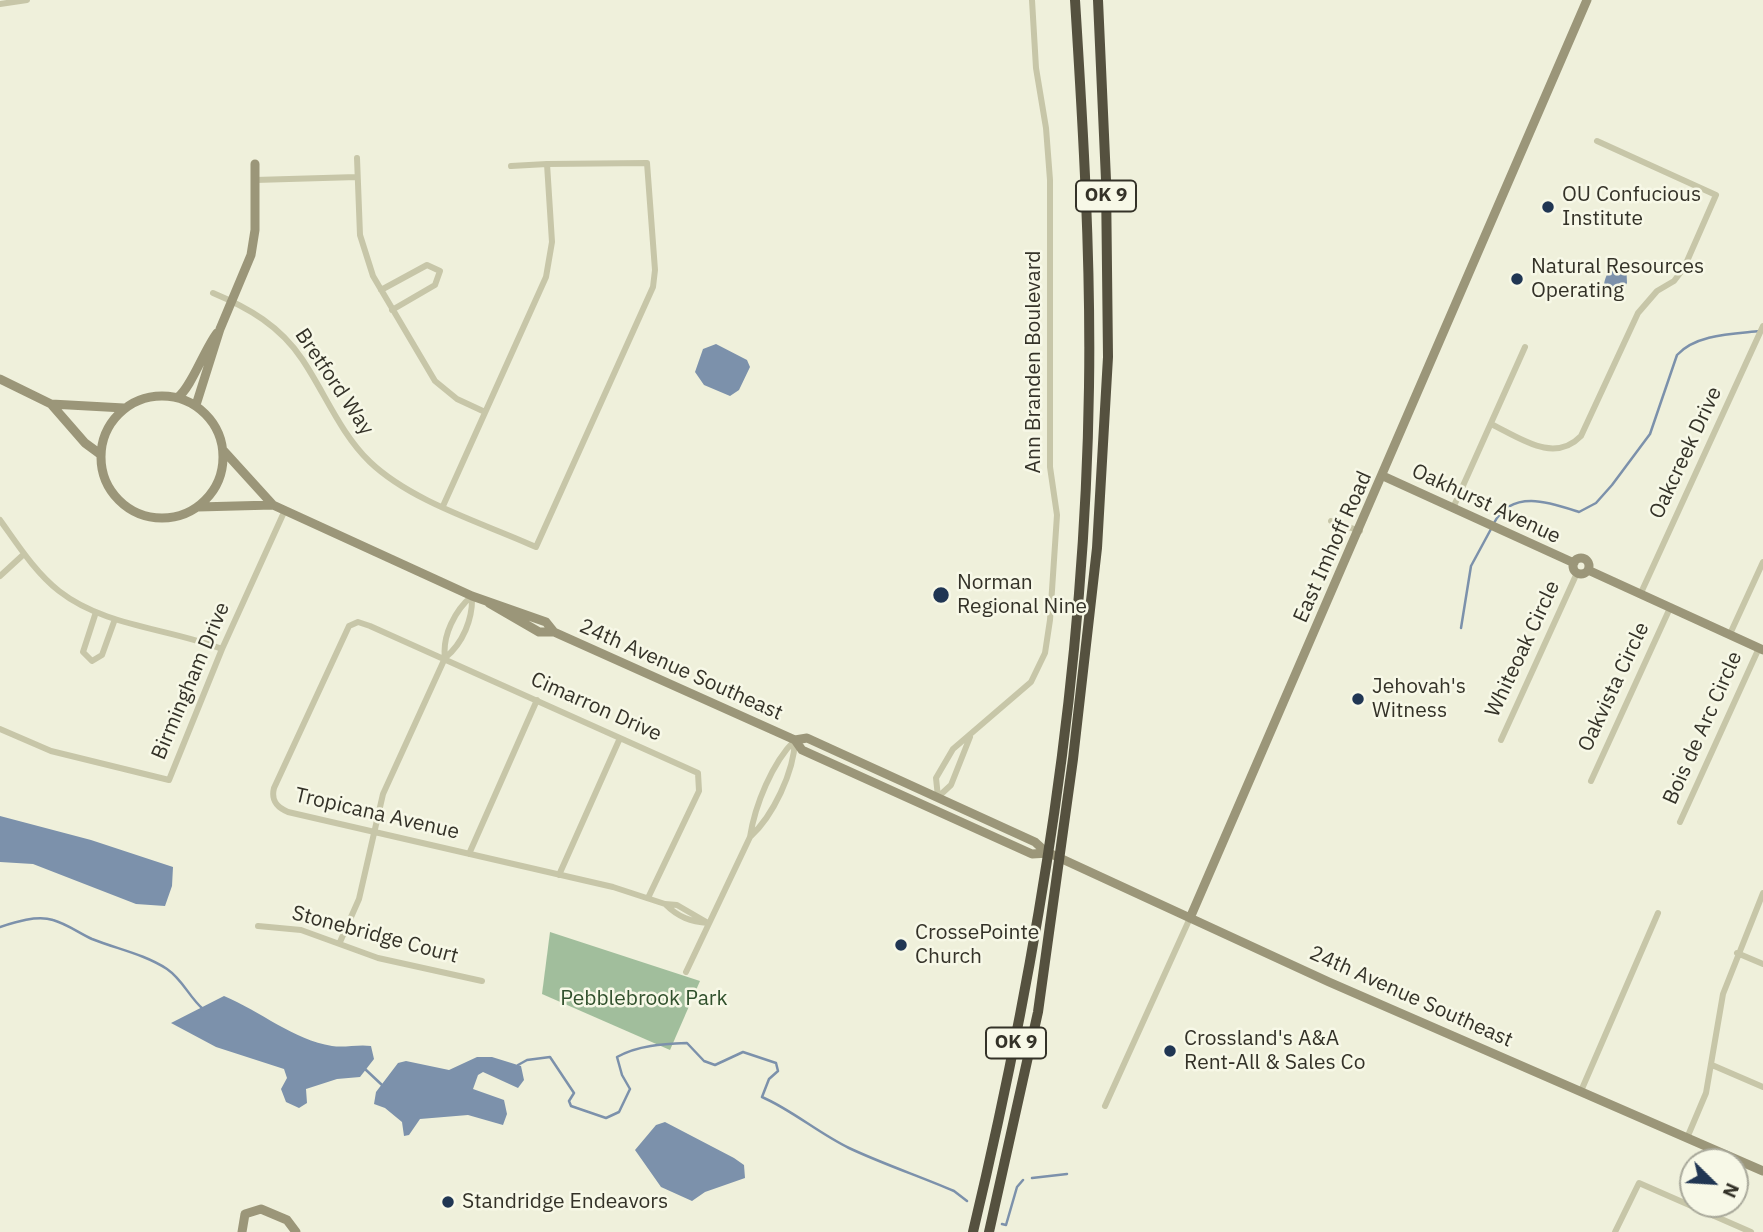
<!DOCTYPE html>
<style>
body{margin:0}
#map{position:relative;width:1763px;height:1232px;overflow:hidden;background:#eff0db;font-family:"IBM Plex Sans",sans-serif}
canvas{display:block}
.north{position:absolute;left:1679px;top:1148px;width:70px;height:70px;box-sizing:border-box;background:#f7f8e7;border:2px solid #a9a99b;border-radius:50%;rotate:114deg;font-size:19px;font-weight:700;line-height:28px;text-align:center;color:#343228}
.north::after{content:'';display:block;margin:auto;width:24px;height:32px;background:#203653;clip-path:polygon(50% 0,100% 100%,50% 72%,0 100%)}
</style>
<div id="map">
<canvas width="1763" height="1232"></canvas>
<div class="north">N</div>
</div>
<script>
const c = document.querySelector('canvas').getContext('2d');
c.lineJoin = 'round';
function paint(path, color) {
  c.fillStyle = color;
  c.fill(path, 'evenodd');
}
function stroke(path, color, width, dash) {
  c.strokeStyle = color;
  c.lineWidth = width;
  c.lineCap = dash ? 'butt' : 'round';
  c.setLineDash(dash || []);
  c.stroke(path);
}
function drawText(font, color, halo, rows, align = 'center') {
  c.font = font + ' "IBM Plex Sans",sans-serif';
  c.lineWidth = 5;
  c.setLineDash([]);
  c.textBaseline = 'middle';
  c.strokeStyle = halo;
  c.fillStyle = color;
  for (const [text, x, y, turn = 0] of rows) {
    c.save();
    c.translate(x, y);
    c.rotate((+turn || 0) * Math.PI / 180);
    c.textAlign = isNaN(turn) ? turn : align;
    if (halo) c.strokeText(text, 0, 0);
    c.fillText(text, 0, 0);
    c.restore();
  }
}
const green = new Path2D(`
 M550 932 700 981 670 1050 542 994Z`);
const water = new Path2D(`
 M1626 260 1627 283 1620 294H1613L1611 287 1604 285C1606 270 1614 267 1626 260Z
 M716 344 747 360 750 367 739 390 730 396 704 385 695 372 703 349Z
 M0 816 91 840 173 867 172 886 165 906 136 904 33 864 0 862Z
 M224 996C260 1011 294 1040 332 1046 345 1048 358 1044 371 1046L374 1059 360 1077 337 1079 306 1089 307 1103 299 1108 286 1102 281 1089 287 1078 284 1069 216 1047 171 1023Z
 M477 1057H492L521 1066 524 1080 518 1088 483 1072 478 1075 473 1089 504 1100 507 1114 503 1125 468 1115 420 1119 409 1135 404 1136 402 1122 385 1108 374 1104 376 1092 398 1063 406 1061 449 1070Z
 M665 1122 734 1158 744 1165 745 1178 705 1192 692 1201 661 1187 635 1150 656 1125Z`);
const stream = new Path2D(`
 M1494 523C1512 488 1552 503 1579 512L1596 503 1612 485 1650 434 1677 355C1696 334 1733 334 1760 331
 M1461 628 1471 566 1491 529
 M0 927C15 922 37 915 53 920 67 924 79 933 92 939 117 949 144 954 167 969 183 980 189 997 203 1009
 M518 1065 527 1060 550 1057 574 1093 569 1101 571 1106 606 1118 619 1112 630 1089 622 1075 617 1057C638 1045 663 1044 687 1043L704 1061 715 1065 743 1052 776 1063 778 1071 769 1079 762 1097C792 1110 818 1133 849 1148 883 1164 919 1176 954 1191L967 1201
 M365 1069 382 1085
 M1032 1178 1067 1174
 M1002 1224 1006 1225 1017 1187 1023 1180`);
const street = new Path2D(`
 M0 4 27 0
 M357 158 360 235 373 276 435 381 457 399 485 412
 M511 166 547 164
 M255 180 357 177
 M381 290 427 265 440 271 435 285 392 310
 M213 293C249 308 280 326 302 359 325 393 340 433 370 462 412 502 483 523 536 547L653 287 655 270 647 163 547 164 552 242 546 277 443 506
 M1491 424C1520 438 1554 464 1581 436L1638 313 1657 291 1674 281 1684 268 1716 195 1597 141
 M1453 508 1525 347
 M0 520C18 545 35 572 59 591 105 627 169 628 222 649
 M1331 521 1360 531
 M0 576 24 554
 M1640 595 1763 326
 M96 612 83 652 92 661 102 655 115 619
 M1730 634 1763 562
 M445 658C442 636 455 610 472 596
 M0 729 51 751 169 780 222 649 285 510
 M795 740C794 772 773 816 750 837 755 805 772 763 795 740Z
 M1501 740 1577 573
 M1591 781 1670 608
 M938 797 936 778 953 749 1031 682 1045 653 1050 620 1057 515 1050 467V180L1046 128 1036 68 1032 0
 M938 797 951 785 970 737
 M1680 822 1759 648
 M469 854 537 700
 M559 875 620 738
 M648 898 699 791 698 773 370 626 358 622 349 626 274 788C271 800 276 807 288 812L613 887 665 904
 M665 904 677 905 708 923C691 922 678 917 665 904Z
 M258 926 301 930 378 958 482 981
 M340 942 359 899 383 794 445 658C463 643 473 619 472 596
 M1737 953 1763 964
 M686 972 750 837
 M1712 1065 1763 1087
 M1581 1091 1658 913
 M1105 1106 1190 918
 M1687 1138 1706 1093 1723 994 1763 893
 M1615 1232 1639 1183 1751 1232`);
const secondary = new Path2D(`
 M0 379 51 404 124 408
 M101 457a61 61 0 1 1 122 0a61 61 0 1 1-122 0Z
 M178 397C191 388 204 350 217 333
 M51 404 85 443 100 454
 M196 405 220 329 251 255 255 230V164
 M223 450 273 505
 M1383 476 1574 563
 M198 507 273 505 472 596 546 622 554 632
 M1573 566a8 8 0 1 1 16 0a8 8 0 1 1-16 0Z
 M1588 570 1763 650
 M489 603 539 632H554L795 740 802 750 1032 854 1049 853 1329 982 1763 1171
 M795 740 807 738 1035 842 1046 852
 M1190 918 1587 0
 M242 1232 245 1214 261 1209 287 1220 296 1232`);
const highway = new Path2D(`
 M973 1232C1039 955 1085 672 1089 387 1091 259 1083 127 1075 0
 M989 1232 1038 1012 1073 759 1097 548 1108 357 1106 180 1098 0`);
const markers = [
 [1548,207,7,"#203653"],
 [1517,279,7,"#203653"],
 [941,595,9,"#203653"],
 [1358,699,7,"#203653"],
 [901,945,7,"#203653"],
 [1170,1051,7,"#203653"],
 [448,1202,7,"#203653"]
];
const shields = [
 [1106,196,60],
 [1016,1043,60]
];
const shieldNames = [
 ["OK 9",1106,196],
 ["OK 9",1016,1043]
];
const poiNames = [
 ["OU Confucious",1562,195],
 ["Institute",1562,219],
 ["Natural Resources",1531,267],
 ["Operating",1531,291],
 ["Norman",957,583],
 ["Regional Nine",957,607],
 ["Jehovah's",1372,687],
 ["Witness",1372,711],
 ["CrossePointe",915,933],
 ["Church",915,957],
 ["Crossland's A&A",1184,1039],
 ["Rent-All & Sales Co",1184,1063],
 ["Standridge Endeavors",462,1202]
];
const streetNames = [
 ["Ann Branden Boulevard",1034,362,-90],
 ["Bretford Way",334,382,56],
 ["Oakcreek Drive",1686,453,-65],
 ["Oakhurst Avenue",1486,504,25],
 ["East Imhoff Road",1333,547,-66],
 ["Whiteoak Circle",1523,649,-65],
 ["24th Avenue Southeast",681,670,24],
 ["Birmingham Drive",191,681,-67],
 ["Oakvista Circle",1614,687,-65],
 ["Cimarron Drive",596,707,24],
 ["Bois de Arc Circle",1703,728,-66],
 ["Tropicana Avenue",377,814,13],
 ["Stonebridge Court",375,935,15],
 ["24th Avenue Southeast",1411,997,24]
];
const parkNames = [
 ["Pebblebrook Park",644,999]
];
paint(green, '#a1be9c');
paint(water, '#7c91ab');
stroke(stream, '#7c91ab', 2.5);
stroke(street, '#c7c6a8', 6);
stroke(secondary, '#9b9679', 9);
stroke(highway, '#55513f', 10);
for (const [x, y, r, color] of markers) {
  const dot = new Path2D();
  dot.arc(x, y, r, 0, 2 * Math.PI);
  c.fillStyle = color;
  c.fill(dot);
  stroke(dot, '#f7f8e7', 2.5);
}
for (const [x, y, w] of shields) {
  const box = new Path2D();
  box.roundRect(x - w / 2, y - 15.5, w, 31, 5);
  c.fillStyle = '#f7f8e7';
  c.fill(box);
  stroke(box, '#343228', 2);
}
drawText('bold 19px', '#343228', null, shieldNames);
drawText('21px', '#343228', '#f7f8e7', poiNames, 'left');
drawText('21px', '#343228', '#f7f8e7', streetNames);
drawText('21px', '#31512d', '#f7f8e7', parkNames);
</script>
